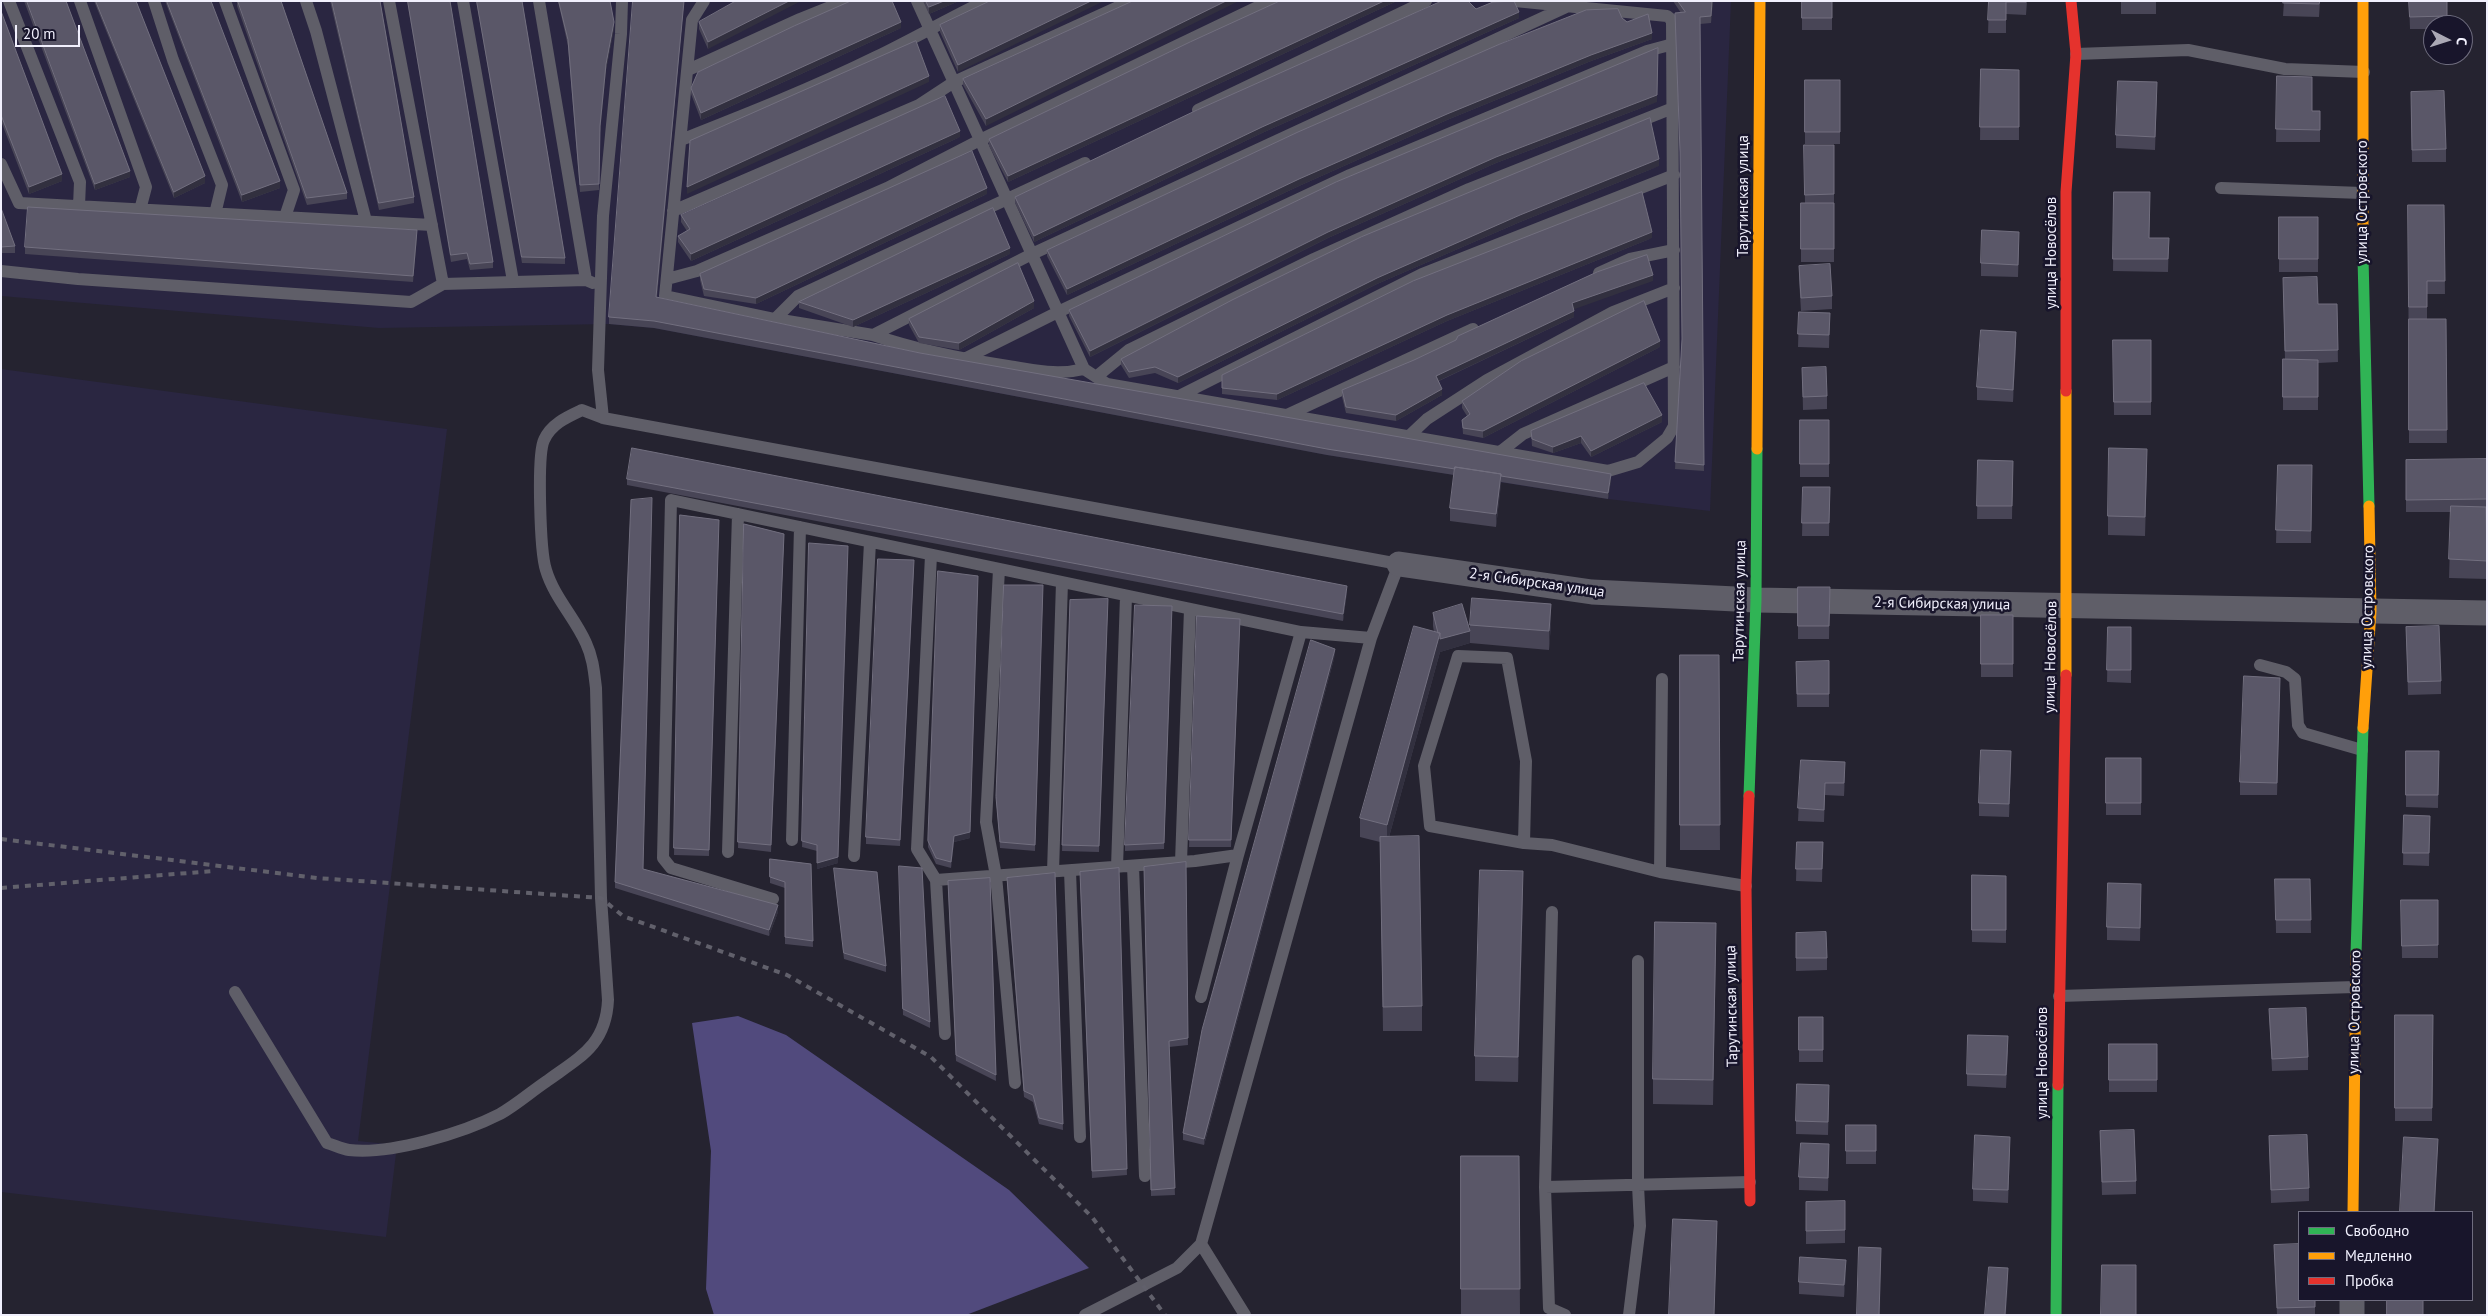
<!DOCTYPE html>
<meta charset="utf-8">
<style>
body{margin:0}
#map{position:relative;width:2488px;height:1316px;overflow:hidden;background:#252330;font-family:"PT Sans",sans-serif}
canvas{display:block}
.frame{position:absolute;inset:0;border:2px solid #f1f0fd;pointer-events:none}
.legend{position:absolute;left:2298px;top:1211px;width:175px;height:90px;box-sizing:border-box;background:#18152b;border:1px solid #6f6d7f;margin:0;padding:6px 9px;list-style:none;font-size:15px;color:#f1f0fd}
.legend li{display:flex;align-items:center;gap:10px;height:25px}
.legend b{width:25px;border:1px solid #6f6d7f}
.north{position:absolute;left:2423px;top:15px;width:50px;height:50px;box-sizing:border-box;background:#18152b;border:1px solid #6f6d7f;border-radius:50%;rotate:95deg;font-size:14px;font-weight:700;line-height:20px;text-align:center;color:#f1f0fd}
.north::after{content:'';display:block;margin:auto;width:18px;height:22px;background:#aaa8b5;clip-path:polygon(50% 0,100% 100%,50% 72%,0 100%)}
.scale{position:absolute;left:15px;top:25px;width:65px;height:22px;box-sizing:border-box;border:2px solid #f1f0fd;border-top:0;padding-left:6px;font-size:15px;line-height:18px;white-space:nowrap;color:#f1f0fd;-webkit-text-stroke:4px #18152b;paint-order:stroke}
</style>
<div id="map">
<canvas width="2488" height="1316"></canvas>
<div class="frame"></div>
<ul class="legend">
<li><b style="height:6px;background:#30b455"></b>Свободно</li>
<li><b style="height:6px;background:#ff9f0a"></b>Медленно</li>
<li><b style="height:6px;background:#e5322d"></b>Пробка</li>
</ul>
<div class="north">С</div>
<div class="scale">20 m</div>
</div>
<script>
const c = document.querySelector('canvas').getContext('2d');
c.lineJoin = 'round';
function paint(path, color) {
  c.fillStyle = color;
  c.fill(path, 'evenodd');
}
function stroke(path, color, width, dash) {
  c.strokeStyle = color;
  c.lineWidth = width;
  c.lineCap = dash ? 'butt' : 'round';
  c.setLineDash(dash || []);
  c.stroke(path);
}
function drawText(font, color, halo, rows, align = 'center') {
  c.font = font + ' "PT Sans",sans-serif';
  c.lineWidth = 5;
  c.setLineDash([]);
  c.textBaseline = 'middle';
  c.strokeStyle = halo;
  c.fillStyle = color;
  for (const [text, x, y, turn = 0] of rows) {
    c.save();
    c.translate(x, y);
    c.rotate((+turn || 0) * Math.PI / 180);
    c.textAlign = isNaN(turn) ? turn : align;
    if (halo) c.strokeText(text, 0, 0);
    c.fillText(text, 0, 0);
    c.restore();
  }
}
const built = new Path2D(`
 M1 1H1731L1710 511 1608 499 1327 455 654 328 609 324 379 328 1 296Z
 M1 369 447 429 358 1141 397 1145 386 1237 1 1192Z`);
const forest = new Path2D(`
 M738 1016 786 1035 1009 1190 1089 1268 966 1315H714L706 1289 711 1151 692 1023Z`);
const lane = new Path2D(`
 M9 1 80 182 79 206
 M80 1 146 187 140 210
 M154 1 173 60 222 185 215 214
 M225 1 294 190 285 217
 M306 1 316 31 366 221
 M389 1 443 284
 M463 1 513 281
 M539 1 586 280 593 283
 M704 1 692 20 665 296 775 319 798 296 1085 163
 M917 1 1084 369 1107 384 1608 471 1638 462 1667 438 1674 426 1672 20 1667 16 1515 1
 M2076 54 2188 50 2285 69 2364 72
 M688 70 800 19 845 1
 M1198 110 1426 1
 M681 140C747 114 813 88 876 57 913 39 948 19 985 1
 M1 164 19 203 432 225
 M2221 188 2362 193
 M673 211 919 105 954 82 1131 1
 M1 271 78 279 411 302 443 284 586 280
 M1599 273 1630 259 1674 250
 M667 279 697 271 887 188 980 140 1270 1
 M775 319 873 335
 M964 359 1058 312 1350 175 1647 51 1673 44
 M1084 369C1056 376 1036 370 1008 366 962 359 917 350 873 335L1032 254 1566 7
 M1096 377 1129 350 1314 259 1469 189 1673 108
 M1179 396 1422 274 1674 175
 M1287 415 1473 329
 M603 418 598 370 603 216 621 34 622 1
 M1409 436 1427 419 1487 380 1613 312 1674 288
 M1500 452 1523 434 1674 367
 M931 555 917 849 936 880 1195 861 1238 855 1301 632
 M999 569 986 822 996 876 1015 1083
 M2260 665 2286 672 2295 679 2298 725 2303 733 2362 750
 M792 840 800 527
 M1524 843 1526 761 1507 658 1458 656 1424 766 1430 826 1524 843 1552 845 1660 872 1746 886
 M728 852 738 514
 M854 856 870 542
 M1181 862 1190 609
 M1133 866 1145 1176
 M1117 867 1126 596
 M1070 871 1080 1137
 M1053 872 1062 582
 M1660 872 1662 679
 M936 880 945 1034
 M773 899 671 868 663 858 671 500 1301 632 1371 638
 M1552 912 1545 1187 1750 1182
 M235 992 327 1143C334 1145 342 1149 349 1150 390 1155 463 1133 500 1114 516 1105 532 1091 547 1081 580 1057 606 1045 608 1000L601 898 596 688C594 672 593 658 586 643 575 618 554 597 546 570 540 552 537 455 544 440 551 424 567 417 582 410L603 418 1399 564 1371 638 1201 1244 1245 1315
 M2059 996 2355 987
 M1201 997 1238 855
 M1545 1187 1549 1308 1565 1315
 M1085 1315 1177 1268 1201 1244
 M1629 1315 1640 1226 1638 1185V961`);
const street = new Path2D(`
 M1399 564 1592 592 1756 600 2487 613
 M2352 1315V1300`);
const fast = new Path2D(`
 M2363 257 2369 506
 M1749 796 1756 600 1757 449
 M2356 954 2363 728
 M2056 1315 2058 1085`);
const slow = new Path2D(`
 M2363 1V257
 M1757 449 1760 1
 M2066 675V391
 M2363 728 2371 611 2369 506
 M2353 1212 2356 954`);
const jam = new Path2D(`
 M2066 391V192L2076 54 2071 1
 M1749 796 1746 886 1750 1201
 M2058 1085 2066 675`);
const rail = new Path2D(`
 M1 839 317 878 601 898 623 916 787 975 931 1057 1092 1217 1165 1315
 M1 888 213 871`);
const wall = new Path2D(`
 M24 1H66L130 177 95 190Z
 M94 1H136L205 183 174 198Z
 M165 1H211L280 188 242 202Z
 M237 1H281L347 193V199L307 205 237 6Z
 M330 1H380L414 197V203L379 210Z
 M407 1H450L493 262V268L470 270 467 259 451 262Z
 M476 1H522L565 258V264L522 263Z
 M558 1H610L614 28 606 70 600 133 599 190 580 192 568 46Z
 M684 1 657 297 920 353 1611 480 1608 499 1501 482 1496 527 1450 521V508L1454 475 1327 455 654 328 609 324V317Z
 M736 1 708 49 699 29V22Z
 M923 1H959L929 14Z
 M990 1 958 72 940 32V25Z
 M1133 1 986 126 963 85V79Z
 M1280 1H1397L1008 182 989 146V139Z
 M1673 1H1713L1711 23 1700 24 1704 471 1675 469 1682 340 1681 13Z
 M1802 1H1832V30H1802Z
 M1989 1H2027L2026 15 2006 14V33H1988Z
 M2121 1H2156V14H2121Z
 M2284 1H2320L2319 17 2283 16Z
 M2409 1H2447V25H2433V29H2410Z
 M1476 9 1519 18 1262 133 1034 242 1015 203V197Z
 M1 11 62 181 29 194 1 121Z
 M1622 18 1652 39 1591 61 1447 120 1299 186 1067 295 1047 256V250Z
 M901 28 701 120 691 94V88Z
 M1981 69 2019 70V140H1980Z
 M2277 76 2312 111H2320V142H2276Z
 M1805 80H1840V144H1805Z
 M2157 95 2155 150 2116 148V135Z
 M1657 102 1496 163 1328 238 1090 357 1069 316V310Z
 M2411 105 2446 149V162H2412Z
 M960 137 691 261 678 242V236L687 231 681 222V215Z
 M1804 145 1834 194V262H1801V203H1805Z
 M1659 166 1520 222 1377 284 1178 383 1155 373 1129 378 1121 365V359Z
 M2114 192 2149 238H2169L2168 272 2113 271Z
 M987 194 756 304 704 296 700 280V274Z
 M2408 205H2444L2445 294H2427V319H2446L2447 443H2409Z
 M1 208 15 246V253H1Z
 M2279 217H2318V272H2279Z
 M417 237 413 282 25 254V247Z
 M1652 238 1447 321 1277 400 1222 394V375Z
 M2019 244 2018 277 1981 276V263Z
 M1010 254 853 327 799 308V302Z
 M1799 266 1832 296V309L1801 311 1799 279Z
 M1653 281 1573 309 1574 317 1439 381 1442 395 1396 421 1346 413 1342 397V390Z
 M2283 291 2318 304H2337L2338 362 2318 363V410H2283V359H2285Z
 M1034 308 959 350 919 343 909 325V319Z
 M1799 312 1830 313 1829 348 1798 347Z
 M2113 340H2151V415H2114Z
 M2016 345 2013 402 1977 400V387Z
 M1660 347 1483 438 1463 434 1462 420 1467 416 1462 408V401Z
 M1802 368 1827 396V409L1803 410Z
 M1800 420H1829V477H1800Z
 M1662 422 1591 457 1581 443 1553 453 1532 446 1531 431Z
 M2487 459V579L2449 578 2451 512H2406V460Z
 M1978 460 2013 461 2012 519H1977Z
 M2278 465H2312L2311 543H2276Z
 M2147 468 2145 536 2108 535V516Z
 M627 479 1347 592 1343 621 627 485Z
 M1803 487H1830L1829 536H1802Z
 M680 515 719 520 709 856 674 855Z
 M744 524 784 534 771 852 738 848Z
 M809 543 838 863 817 869V851L802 847Z
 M914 566 900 846 866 844V837Z
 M938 571 970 838 954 842 951 868 936 864 928 847Z
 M1043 585 1035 851 1000 848 996 797Z
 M1798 587H1830L1829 639H1798Z
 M1108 599 1099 852 1062 851 1070 600Z
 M1172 606 1164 849 1125 851V845Z
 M1433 613 1470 631V625L1551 623 1549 650 1470 643 1440 652 1389 837 1422 1006V1031H1383L1380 842 1360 837V818L1434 632 1433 626Z
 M1981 615H2013V677H1981Z
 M1197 616 1240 625 1231 847H1189Z
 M2108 627H2131V683L2107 682Z
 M2406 627 2441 681V694L2408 695Z
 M1335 655 1204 1145 1183 1140V1133Z
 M1680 655H1719L1720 850H1680Z
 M1829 661V707H1797L1796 662Z
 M2280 690 2277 795H2240V782Z
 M2406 751H2439L2438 808 2406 807Z
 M2106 758H2141V815H2106Z
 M1801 760 1845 775 1844 796 1825 795 1824 822 1798 821Z
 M2011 764 2009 817 1979 816V803Z
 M2404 815 2430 816 2429 866 2403 865Z
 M1797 842H1823L1822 882 1796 881Z
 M770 859 811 864 813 947 785 944V888L770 883Z
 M1186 862 1188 1045 1169 1047 1175 1195 1151 1196 1144 867Z
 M899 866 930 1022V1028L903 1015Z
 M834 868 886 966V972L844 959 834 874Z
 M1119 868 1127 1175 1092 1178 1080 879Z
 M643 869 778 912 769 936 615 888V882Z
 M1055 873 1063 1130 1039 1124 1033 1102 1024 1097 1007 885V878Z
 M1972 875 2006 876V943L1972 942Z
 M990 878 996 1081 956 1061 948 888Z
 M2275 879H2310L2311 933H2276Z
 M1523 896 1518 1082 1475 1081V1056Z
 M2141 897 2140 941 2107 940V927Z
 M2401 900H2438V958H2402Z
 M1796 933 1827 958V970L1796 971Z
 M1716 948 1713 1105 1653 1104V1079Z
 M2269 1009 2308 1057V1070L2272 1071Z
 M2395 1015H2433L2432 1121H2395Z
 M1799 1017H1823V1062H1799Z
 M2109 1044H2157V1092H2109Z
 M2008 1049 2006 1088 1967 1086V1074Z
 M1829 1098 1828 1135 1796 1134V1121Z
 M1846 1125H1876V1164H1846Z
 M2100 1131 2136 1181V1194L2102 1195Z
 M2269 1136 2309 1188V1201L2271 1203Z
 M2010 1149 2008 1203 1973 1201V1189Z
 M1461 1156H1519L1520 1314H1461Z
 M1829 1157 1828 1191 1799 1190V1177Z
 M1845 1201V1243L1806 1244V1202Z
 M2274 1245 2315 1300V1315H2277Z
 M1846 1273 1844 1297 1799 1294V1282Z`);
const shadedWall = new Path2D(`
 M684 1 656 304V297Z
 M789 1H801L708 49V42Z
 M944 1H959L929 14V7Z
 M1091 1H1104L958 72V65Z
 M1226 1H1239L986 126V119Z
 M1384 1H1397L1008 182V176Z
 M1712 1H1713L1711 23V16Z
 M1519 12V18L1262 133 1034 242V236L1262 127Z
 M614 22V28L606 70 600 133 599 190 600 126 606 64Z
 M901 22V28L701 120V113Z
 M1652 33V39L1591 61 1447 120 1299 186 1067 295V289L1299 179 1447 114 1591 55Z
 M1658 48 1657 102 1496 163 1328 238 1090 357V351Z
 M929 76V82L687 194V187Z
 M960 131V137L691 261V254Z
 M1659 159V166L1520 222 1377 284 1178 383V377L1377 278 1520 215Z
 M130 171V177L95 190V184Z
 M62 174V181L29 194V187Z
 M205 176V183L174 198V192Z
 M280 181V188L242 202V195Z
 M987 188V194L756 304V298Z
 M417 230V237L413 282V276Z
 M1652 232V238L1447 321 1277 400V394L1447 315Z
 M1010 248V254L853 327V320Z
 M1653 275V281L1572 310V303Z
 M1034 301V308L959 350V343Z
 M1574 311V317L1436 382V376Z
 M2016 332V345L2013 402V390Z
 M1660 341V347L1483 438V431Z
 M1442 389V395L1396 421V415Z
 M1662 415V422L1591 457V451Z
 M1581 436V443L1553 453V447Z
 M1501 474V486L1496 527V514Z
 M1611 474V480L1608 499V493Z
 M848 552 838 863 817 869V863Z
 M978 576 970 838 954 842 951 868V862Z
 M1347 586V592L1343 621V614Z
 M1551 604V623L1549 650V631Z
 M1470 631V643L1440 652 1387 844V825L1440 633Z
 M1335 649V655L1204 1145V1139Z
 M2011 751V764L2009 817V804Z
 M1845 762V775L1844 796V783Z
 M1523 871V896L1518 1082V1057Z
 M778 905V912L769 936V930Z
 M2438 1139 2435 1212H2434Z
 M1881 1248 1880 1315H1879Z
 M1846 1260V1273L1844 1297V1285Z
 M2008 1268V1287L2006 1315H2005Z`);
const building = new Path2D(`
 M27 1H66L130 171 95 184Z
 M96 1H136L205 176 174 192Z
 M167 1H211L280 181 242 195Z
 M238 1H281L347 193 307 198Z
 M332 1H380L414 197 379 203Z
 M408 1H450L493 262 470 264 467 253 451 255Z
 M477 1H522L565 258 522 257Z
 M559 1H610L614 22 606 64 600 126 599 184 580 185 568 40Z
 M633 1H684L656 297 920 353 1611 474 1608 493 1501 476V474L1455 467V469L1327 449 654 321 609 317Z
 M736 1H789L708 42 699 22Z
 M851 1H892L901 22 701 113 691 88 698 72 794 26Z
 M926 1H944L929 7Z
 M990 1H1091L958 65 940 25Z
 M1133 1H1226L986 119 963 79Z
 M1280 1H1384L1008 176 989 139 1190 42Z
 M1442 1H1468L1476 9 1493 2 1514 1 1519 12 1262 127 1034 236 1015 197 1197 110Z
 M1678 1H1712L1711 16 1700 17 1704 465 1675 462 1682 339 1680 152 1675 13 1685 12Z
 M1802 1H1832V18H1802Z
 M1989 1H2026V2H2006V20H1988Z
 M2284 1H2320L2319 4 2283 3Z
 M2409 1H2447V16L2410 17Z
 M1618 9 1622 18 1627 22 1648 14 1652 33 1591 55 1447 114 1299 179 1067 289 1047 250 1298 132 1500 44 1586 10Z
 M1 11 62 174 29 187 1 115Z
 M916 41 929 76 687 187 690 141Z
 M1658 48 1657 95 1496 157 1328 232 1090 351 1069 310 1336 182Z
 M1981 69 2019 70V127H1980Z
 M2277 76 2312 77V111H2320V130L2276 129Z
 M1805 80H1840V132H1805Z
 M2118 81 2157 82 2155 137 2116 135Z
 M2444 91 2446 149 2412 150 2411 92Z
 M945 96 960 131 691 254 678 236 690 229 681 215Z
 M1650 118 1659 159 1520 215 1377 278 1178 377 1155 367 1129 372 1121 359 1232 300 1361 237Z
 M1804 145H1834V194L1805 195Z
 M972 151 987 188 756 298 704 289 700 274Z
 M1642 192 1652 232 1447 315 1277 394 1222 388V375L1413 281Z
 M2114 192H2150L2149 238H2169L2168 259H2113Z
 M1801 203H1834V249H1801Z
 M2408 205H2444L2445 281H2427V307H2409Z
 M28 207 417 230 413 276 25 247Z
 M1 208 15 246 1 247Z
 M993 208 1010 248 853 320 799 302Z
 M2279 217H2318V259H2279Z
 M1982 230 2019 232 2018 265 1981 263Z
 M1647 255 1653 275 1572 303 1574 311 1436 376 1442 389 1396 415 1346 407 1342 390 1414 360 1456 340 1458 336 1597 272Z
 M1018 263 1034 301 959 343 919 337 909 319Z
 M1830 264 1832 296 1801 298 1799 266Z
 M2317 277 2318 304H2337L2338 350 2285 351 2283 278Z
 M1644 301 1660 341 1483 431 1463 428 1462 420 1470 414 1462 401 1521 361Z
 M1799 312 1830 313 1829 335 1798 334Z
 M2409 319H2446L2447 430H2409Z
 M1981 330 2016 332 2013 390 1977 387Z
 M2113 340H2151V402H2114Z
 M2283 359 2318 360V397H2283Z
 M1826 367 1827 396 1803 397 1802 368Z
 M1644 383 1662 415 1591 451 1581 436 1553 447 1532 439 1531 431Z
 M1800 420H1829V464H1800Z
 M632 448 1347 586 1343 614 627 479Z
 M2109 448 2147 449 2145 517 2108 516Z
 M2487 459V499L2406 500V460Z
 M1978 460 2013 461 2012 506H1977Z
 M2278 465H2312L2311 531 2276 530Z
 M1455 467 1501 474 1496 514 1450 508Z
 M1803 487H1830L1829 523H1802Z
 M652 498 643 869 778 905 769 930 615 882 631 500Z
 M2451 506 2486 507 2487 561 2449 559Z
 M680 515 719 520 709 850 674 848Z
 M744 524 784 534 771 845 738 842Z
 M809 543 848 546 838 857 817 863V845L802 841Z
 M878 559 914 560 900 840 866 837Z
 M938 571 978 576 970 832 954 836 951 862 936 858 928 841Z
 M1004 585H1043L1035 845 1000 842 996 797Z
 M1798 587H1830L1829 626H1798Z
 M1472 598 1551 604 1549 631 1470 625Z
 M1108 599 1099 846 1062 845 1070 600Z
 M1462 604 1470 631 1440 639V633H1438L1433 613Z
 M1135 605 1172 606 1164 843 1125 845Z
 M1981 615H2013V664H1981Z
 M1197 616 1240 619 1231 840H1189Z
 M1414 626 1440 633 1387 825 1360 818Z
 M2439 626 2441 681 2408 682 2406 627Z
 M2108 627H2131V670H2107Z
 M1311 640 1335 649 1204 1139 1183 1133 1202 1030Z
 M1680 655H1719L1720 825H1680Z
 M1829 661V694H1797L1796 662Z
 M2244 676 2280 678 2277 783 2240 782Z
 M1981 750 2011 751 2009 804 1979 803Z
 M2406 751H2439L2438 795H2406Z
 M2106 758H2141V803H2106Z
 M1801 760 1845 762 1844 783H1825L1824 810 1798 808Z
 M2404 815 2430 816 2429 853H2403Z
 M1419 836 1422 1006 1383 1007 1380 837Z
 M1797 842H1823L1822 869H1796Z
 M770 859 811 864 813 941 785 937V882L770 877Z
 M1186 862 1188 1038 1169 1041 1175 1188 1151 1190 1144 867Z
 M899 866 922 868 930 1022 903 1009Z
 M834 868 877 872 886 966 844 953Z
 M1119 868 1127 1169 1092 1171 1080 872Z
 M1480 870 1523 871 1518 1057 1475 1056Z
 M1055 873 1063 1124 1039 1118 1033 1095 1024 1091 1007 878Z
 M1972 875 2006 876V930H1972Z
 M990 878 996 1075 956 1055 948 881Z
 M2275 879H2310L2311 920H2276Z
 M2108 883 2141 884 2140 928 2107 927Z
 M2401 900H2438V945L2402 946Z
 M1655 922 1716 923 1713 1080 1653 1079Z
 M1826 932 1827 958H1796V933Z
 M2306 1008 2308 1057 2272 1059 2269 1009Z
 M2395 1015H2433L2432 1108H2395Z
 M1799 1017H1823V1050H1799Z
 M1968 1035 2008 1036 2006 1075 1967 1074Z
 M2109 1044H2157V1080H2109Z
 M1797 1084 1829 1085 1828 1122 1796 1121Z
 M1846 1125H1876V1151H1846Z
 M2134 1130 2136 1181 2102 1182 2100 1131Z
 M1975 1135 2010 1137 2008 1190 1973 1189Z
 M2307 1135 2309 1188 2271 1190 2269 1136Z
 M2404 1137 2438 1139 2434 1212H2400Z
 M1801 1143 1829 1144 1828 1178 1799 1177Z
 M1461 1156H1519L1520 1289H1461Z
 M1845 1201V1230L1806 1231V1202Z
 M1673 1219 1717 1221 1714 1315H1669Z
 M2299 1244V1300H2315V1307L2277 1308 2274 1245Z
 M1859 1247 1881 1248 1879 1315H1857Z
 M1800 1257 1846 1260 1844 1285 1799 1282Z
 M2102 1265H2136V1315H2101Z
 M1989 1267 2008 1268 2005 1315H1985Z
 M2387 1300H2423V1315H2387Z`);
const streetNames = [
 ["Тарутинская улица",1744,196,-90],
 ["улица Островского",2363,202,-90],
 ["улица Новосёлов",2052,253,-90],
 ["2-я Сибирская улица",1537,583,8],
 ["Тарутинская улица",1740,601,-89],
 ["2-я Сибирская улица",1942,604,1],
 ["улица Островского",2368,607,-89],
 ["улица Новосёлов",2051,657,-89],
 ["Тарутинская улица",1732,1006,-91],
 ["улица Островского",2355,1012,-89],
 ["улица Новосёлов",2043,1063,-90]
];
paint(built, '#2a2641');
paint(forest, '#514a7d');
stroke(lane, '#5f5e68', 12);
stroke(street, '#5f5e68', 25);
stroke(fast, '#30b455', 11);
stroke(slow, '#ff9f0a', 11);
stroke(jam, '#e5322d', 11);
stroke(rail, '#61606b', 4, [6, 6]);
paint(wall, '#484556');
paint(shadedWall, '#32303f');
paint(building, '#5a5768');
stroke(building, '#726f7f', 1);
drawText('15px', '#f1f0fd', '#18152b', streetNames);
</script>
